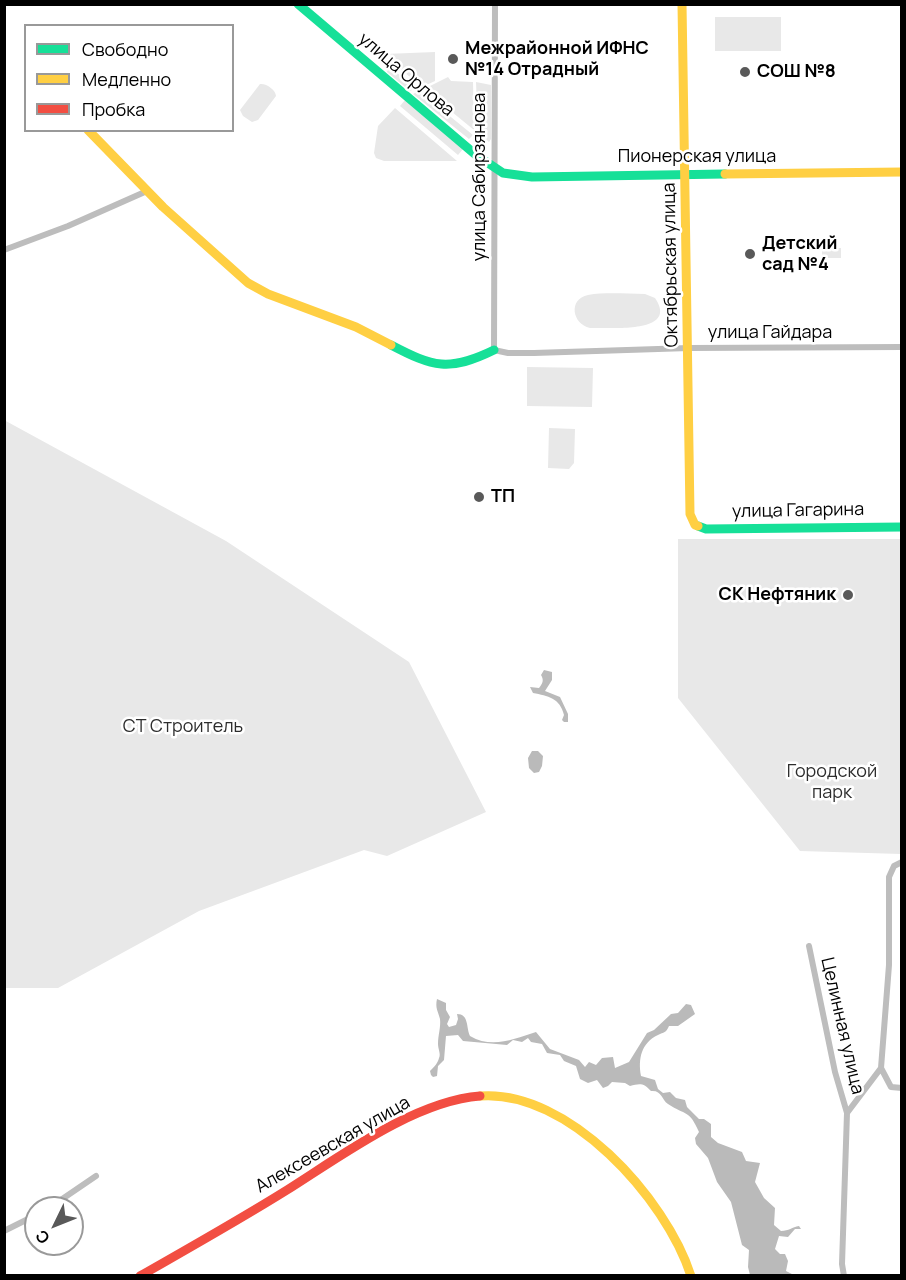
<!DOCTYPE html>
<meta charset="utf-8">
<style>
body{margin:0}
#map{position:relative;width:906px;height:1280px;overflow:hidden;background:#fff;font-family:Manrope,sans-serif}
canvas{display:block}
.frame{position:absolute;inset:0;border:6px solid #000;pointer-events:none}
.legend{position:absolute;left:24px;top:24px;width:210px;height:108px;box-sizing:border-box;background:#fff;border:2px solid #999;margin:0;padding:8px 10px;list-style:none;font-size:18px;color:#000}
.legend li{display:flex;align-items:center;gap:12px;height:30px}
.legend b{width:30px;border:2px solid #999}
.north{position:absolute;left:24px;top:1196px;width:60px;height:60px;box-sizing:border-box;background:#fff;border:2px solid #999;border-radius:50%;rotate:227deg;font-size:16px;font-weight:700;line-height:24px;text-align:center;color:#000}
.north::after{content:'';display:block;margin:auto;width:21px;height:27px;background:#595959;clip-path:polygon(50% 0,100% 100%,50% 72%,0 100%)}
</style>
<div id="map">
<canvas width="906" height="1280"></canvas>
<div class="frame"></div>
<ul class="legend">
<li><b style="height:8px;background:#16e098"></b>Свободно</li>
<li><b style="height:8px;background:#ffcf43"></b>Медленно</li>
<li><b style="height:8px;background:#f24e42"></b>Пробка</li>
</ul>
<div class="north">С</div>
</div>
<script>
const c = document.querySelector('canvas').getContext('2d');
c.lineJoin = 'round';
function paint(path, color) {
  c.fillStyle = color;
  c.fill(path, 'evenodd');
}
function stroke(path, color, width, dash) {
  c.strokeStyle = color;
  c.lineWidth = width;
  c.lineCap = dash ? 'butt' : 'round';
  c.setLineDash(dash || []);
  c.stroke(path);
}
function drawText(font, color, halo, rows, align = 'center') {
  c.font = font + ' Manrope,sans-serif';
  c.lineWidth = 5;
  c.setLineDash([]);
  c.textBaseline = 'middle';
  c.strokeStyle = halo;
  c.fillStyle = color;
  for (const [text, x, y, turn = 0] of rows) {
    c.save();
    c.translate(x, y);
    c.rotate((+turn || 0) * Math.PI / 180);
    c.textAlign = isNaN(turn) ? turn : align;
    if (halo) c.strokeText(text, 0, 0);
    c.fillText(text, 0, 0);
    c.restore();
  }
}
const green = new Path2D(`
 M715 17H781V51H715Z
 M435 52V81L422 87 386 57 385 54Z
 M386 64 416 88 410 91 387 72Z
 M448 77 451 81 473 82 474 130 424 89Z
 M476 82 491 85V139L489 142 478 133Z
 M260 84C266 83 276 90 276 96L258 120 252 122 243 116 240 110Z
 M419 91 473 135 469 139 413 94Z
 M405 100 463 149 458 155 400 106Z
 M395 108 457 161H384L376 158 374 153 378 126Z
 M822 248H841V258H822Z
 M645 294 655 298C680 335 607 327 590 328 572 324 568 299 588 295 606 292 627 294 645 294Z
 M527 367 593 368 592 407 527 406Z
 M4 420 226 541 409 662 486 812 387 856 364 850 199 911 58 988H5Z
 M549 428 575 429 574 463 569 469 548 468Z
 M678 539H901V854L800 851 678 698Z`);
const water = new Path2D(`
 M544 670 552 672V680L545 691 560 697 568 714V722H564L562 720 564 715C560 698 548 696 533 693L530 687 539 688C543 683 544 680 541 675Z
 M532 751H538L543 756 542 766 539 772 534 773 529 768 528 758Z
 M437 999 446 1003V1010L450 1017 447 1024 449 1027 456 1025 458 1019 457 1014C469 1014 466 1027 470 1036 492 1049 514 1039 536 1032L550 1049 579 1060 585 1067 589 1062 596 1065 602 1058 613 1057 615 1068 629 1062 647 1033 654 1030 671 1014 678 1013 686 1004 691 1005 695 1014 678 1026H669C666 1033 664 1032 658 1035 641 1043 638 1059 641 1076L655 1080 658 1089 663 1093 670 1092 676 1098 685 1100 687 1107 699 1119H704L711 1124V1137L718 1143 742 1152 746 1161 760 1163 755 1182 764 1198 775 1208 774 1225 781 1231C789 1231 792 1227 799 1226L801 1229H795L788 1237 779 1236 775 1249 780 1254H785L788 1261 786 1271 792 1274H799V1275H750L748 1267 749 1250 742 1245 731 1202 717 1182 708 1158 696 1144 695 1138 699 1132C689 1109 686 1116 668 1104 661 1099 662 1090 651 1091 644 1083 640 1083 630 1086L625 1083 612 1082 608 1086 603 1088 597 1080 588 1083 580 1079 576 1066 564 1061 560 1055 547 1053 542 1044 531 1042 528 1038 522 1042 513 1040 507 1045 463 1041 458 1035 446 1036 444 1060 438 1066 437 1076 433 1077 431 1075 430 1071C434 1067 438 1063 439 1058 441 1054 438 1049 438 1044 438 1035 441 1027 440 1019 438 1011 435 1008 437 999Z`);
const street = new Path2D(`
 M495 4 494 350 508 353H534L689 348 902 347
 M4 250 68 226 147 191
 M902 862 894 866 889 877V965L881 1068 891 1087 902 1088
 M809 946 835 1072 847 1113
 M49 1208 96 1176
 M4 1231 36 1215
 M844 1276 842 1264 847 1113 881 1068`);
const fast = new Path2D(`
 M298 4 476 155 503 173 532 177 725 174
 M391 345C433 367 449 372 494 350
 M698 526 706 529 902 527`);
const slow = new Path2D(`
 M682 4 690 514 695 525 698 526
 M88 130 163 207 248 283 268 294 356 327 391 345
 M725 174 902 172
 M480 1096C568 1089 666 1198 691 1276`);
const jam = new Path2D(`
 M140 1276C189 1248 239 1220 287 1190 341 1156 415 1101 480 1096`);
const markers = [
 [453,59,6,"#595959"],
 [745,72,6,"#595959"],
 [750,254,6,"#595959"],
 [479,497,6,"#595959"],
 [848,595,6,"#595959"]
];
const poiNames = [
 ["Межрайонной ИФНС",465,49],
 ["№14 Отрадный",465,70],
 ["СОШ №8",757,72],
 ["Детский",762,244],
 ["сад №4",762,265],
 ["ТП",491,497],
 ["СК Нефтяник",836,595,"right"]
];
const streetNames = [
 ["улица Орлова",406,75,40],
 ["Пионерская улица",697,157],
 ["улица Сабирзянова",480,177,-90],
 ["Октябрьская улица",671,265,-91],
 ["улица Гайдара",770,333],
 ["улица Гагарина",798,511,-1],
 ["Целинная улица",842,1026,77],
 ["Алексеевская улица",333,1145,-30]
];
const parkNames = [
 ["СТ Строитель",183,727],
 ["Городской",832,772],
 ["парк",832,793]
];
paint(green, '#e8e8e8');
paint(water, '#bababa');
stroke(street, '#bdbdbd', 6);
stroke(fast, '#16e098', 9);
stroke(slow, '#ffcf43', 9);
stroke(jam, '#f24e42', 9);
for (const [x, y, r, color] of markers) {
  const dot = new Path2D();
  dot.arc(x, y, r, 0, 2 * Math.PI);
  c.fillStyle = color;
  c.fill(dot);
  stroke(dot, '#fff', 2);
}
drawText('bold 18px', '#000', '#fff', poiNames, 'left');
drawText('18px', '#000', '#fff', streetNames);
drawText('18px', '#2d2d2d', '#fff', parkNames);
</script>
